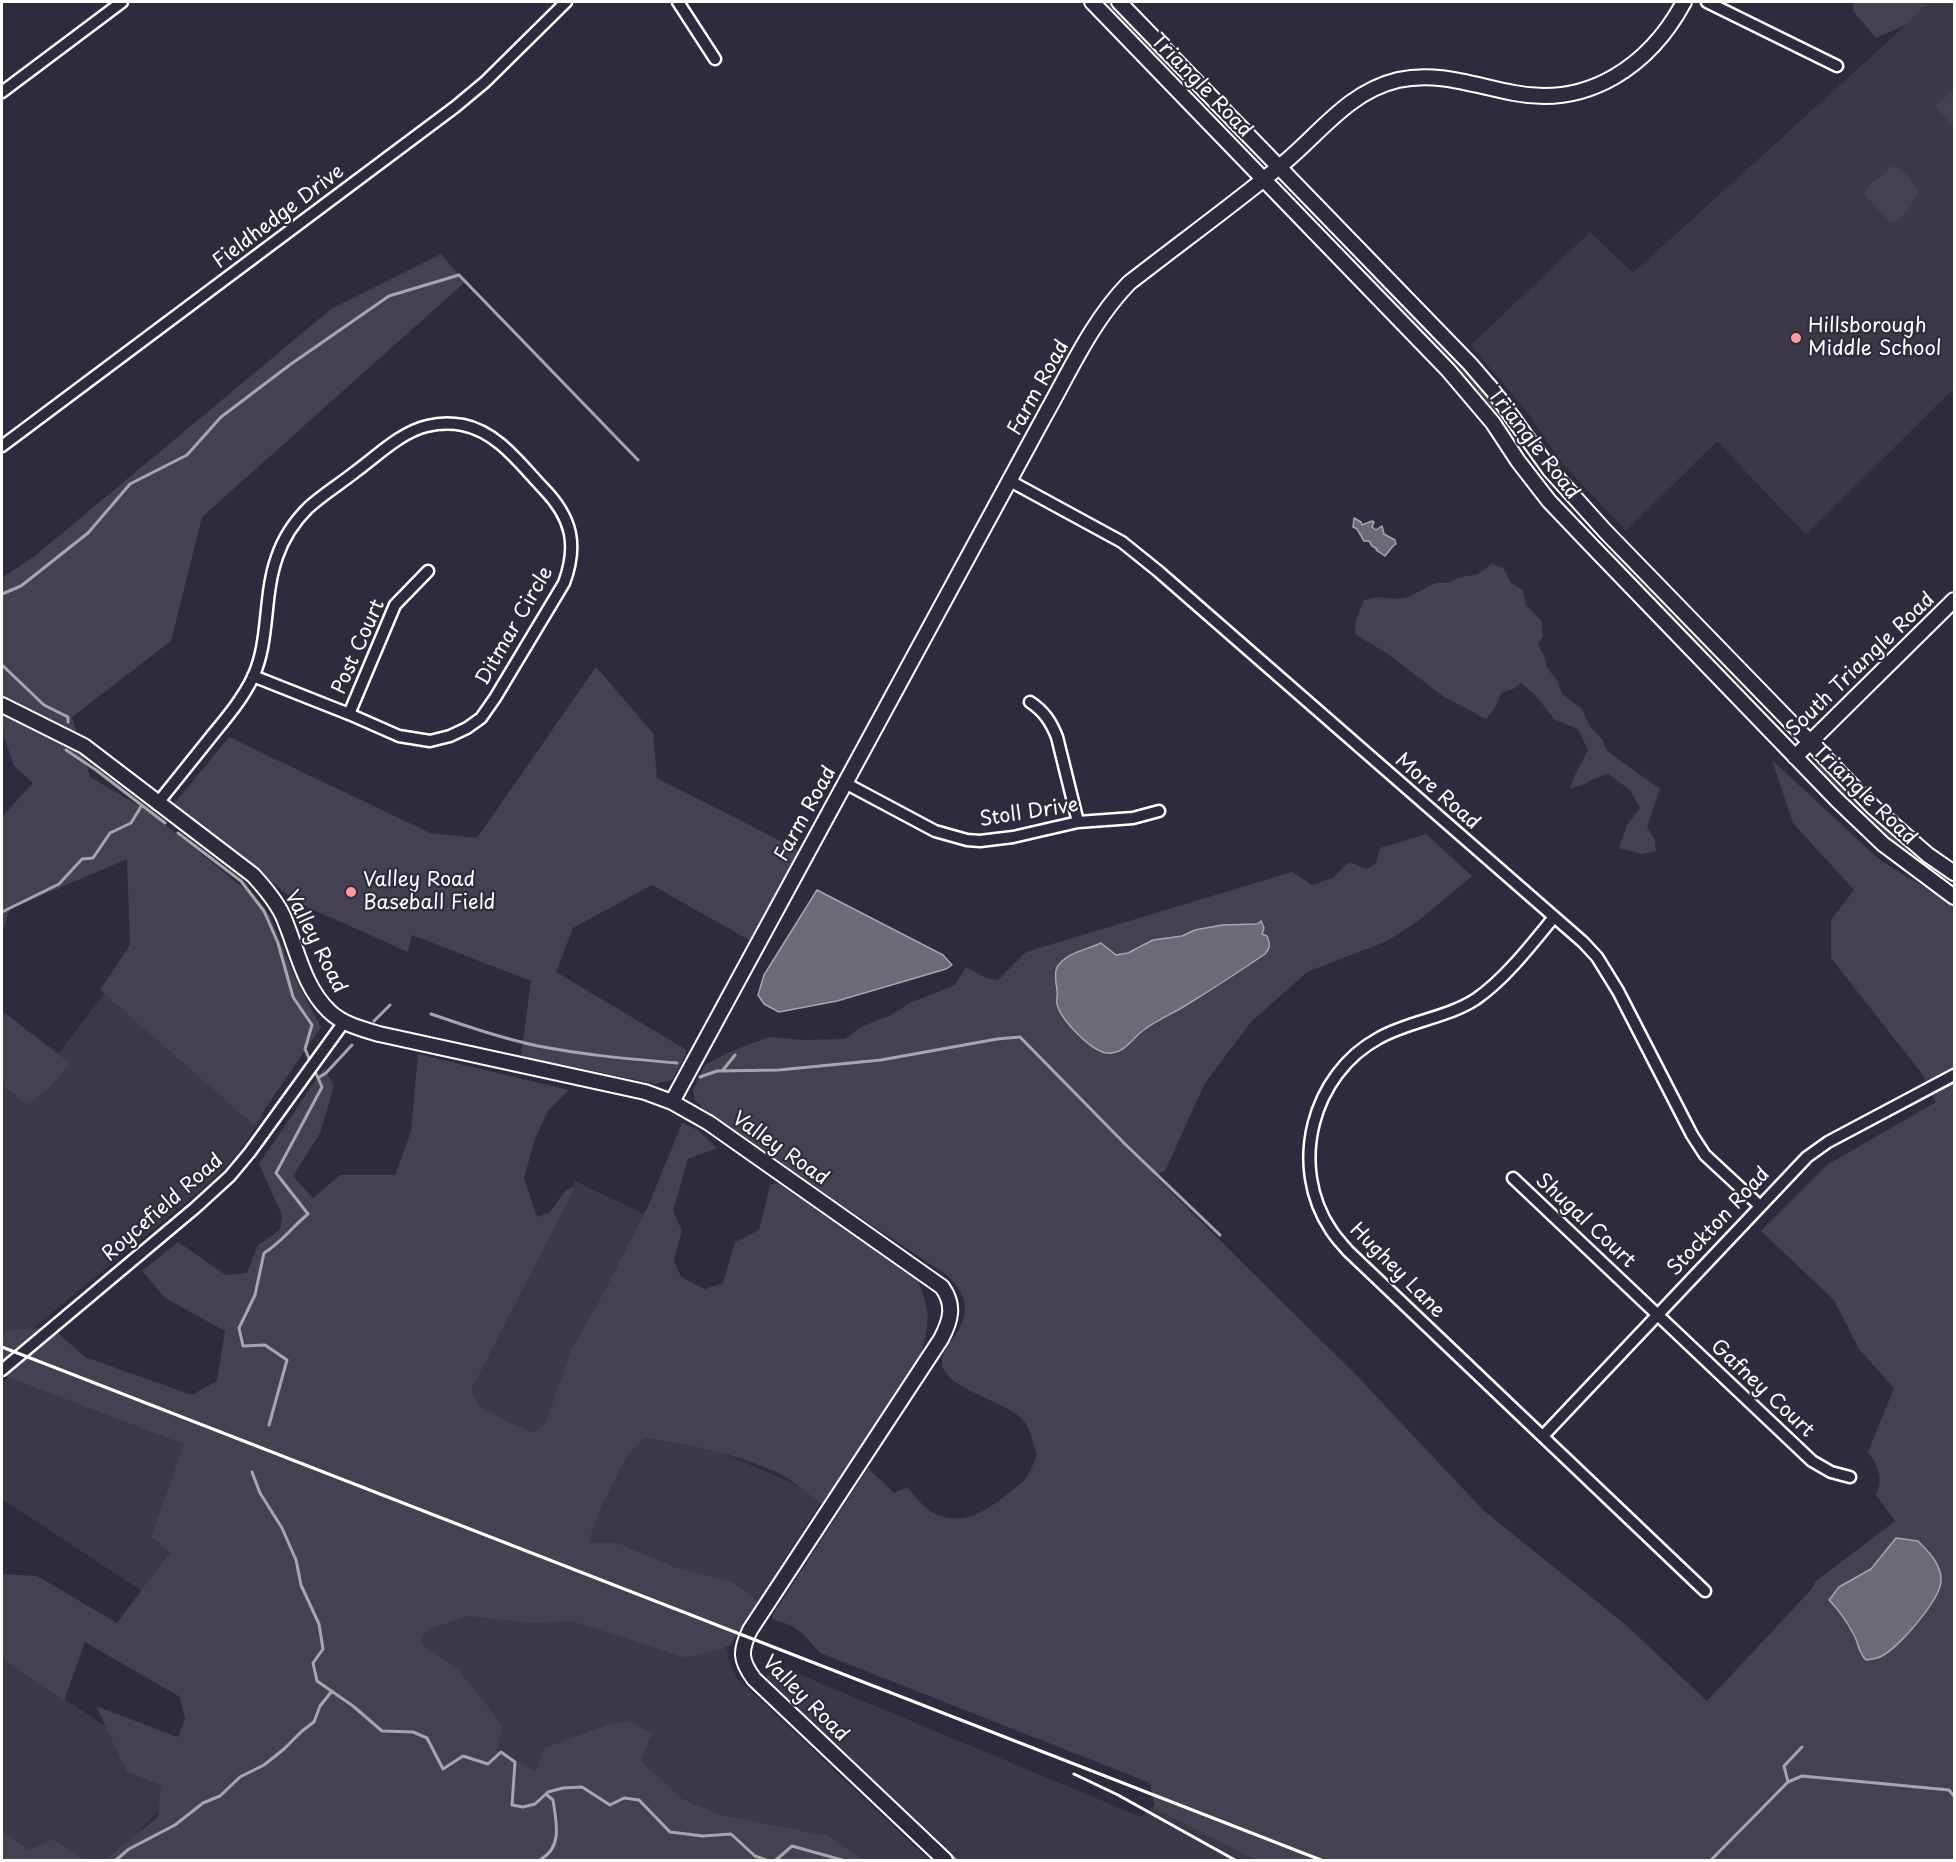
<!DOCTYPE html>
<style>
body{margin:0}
#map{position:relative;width:1956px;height:1862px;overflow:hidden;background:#2f2a3d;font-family:"Playpen Sans",sans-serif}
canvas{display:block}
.frame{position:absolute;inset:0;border:3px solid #fff;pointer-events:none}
</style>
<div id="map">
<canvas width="1956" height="1862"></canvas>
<div class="frame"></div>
</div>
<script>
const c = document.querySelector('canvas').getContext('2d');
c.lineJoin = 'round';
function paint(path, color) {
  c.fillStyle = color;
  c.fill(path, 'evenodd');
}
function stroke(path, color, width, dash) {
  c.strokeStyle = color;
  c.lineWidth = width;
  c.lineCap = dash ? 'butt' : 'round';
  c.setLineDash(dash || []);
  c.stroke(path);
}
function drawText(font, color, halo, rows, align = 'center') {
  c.font = font + ' "Playpen Sans",sans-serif';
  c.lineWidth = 4.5;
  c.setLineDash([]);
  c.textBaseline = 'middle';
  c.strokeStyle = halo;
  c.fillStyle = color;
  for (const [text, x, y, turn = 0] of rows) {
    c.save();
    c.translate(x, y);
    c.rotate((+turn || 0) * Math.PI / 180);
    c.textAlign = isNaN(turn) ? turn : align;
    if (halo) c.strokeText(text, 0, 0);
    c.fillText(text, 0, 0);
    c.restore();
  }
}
const built = new Path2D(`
 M1929 2H1954V388L1806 535 1717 441 1626 531 1561 462 1528 413 1471 345 1590 232 1633 273 1907 24Z
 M108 989 264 1116 235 1157 208 1184 20 1339 2 1332V1081L24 1098Z
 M575 1181 646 1215 539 1443 460 1404Z
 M12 1374 189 1443 172 1548 142 1591 2 1499V1383Z
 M637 1416 824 1497 749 1615 577 1544Z
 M461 1541 726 1643 729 1661 737 1678 929 1860H632L522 1773 410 1661Z
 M2 1657 186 1780 114 1860H2Z
 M777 1665 1141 1817 1152 1806 1264 1860H955L783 1697 765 1678Z`);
const green = new Path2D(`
 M1100 2H1111L1240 134 1248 145 1173 70 1143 46Z
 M1853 2H1929L1907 24 1876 38 1853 11Z
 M1954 90V128L1935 106Z
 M1893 166C1906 170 1912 180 1918 192 1912 206 1905 217 1890 223L1865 195V189Z
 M1290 194 1364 270 1388 288 1471 374 1592 528H1590L1539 471 1500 416 1302 210Z
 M441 254 465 282 202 517 171 641 72 717 90 777 148 811 256 898 270 916 294 976 321 1027 254 1125 100 990 130 945 127 859 10 909 2 932V817L33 783 14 766 2 731V578L36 555 331 309Z
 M1611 547 1794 735V737H1792L1710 654 1688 637 1615 562Z
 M1492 564 1503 568 1511 583 1523 590 1526 605 1541 620 1543 636 1538 644 1545 658 1547 668 1557 680 1562 694 1582 709 1590 727 1602 739 1607 751 1660 789 1647 827 1655 840 1656 851 1641 854 1619 848 1627 825 1640 808 1630 790 1608 774C1594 777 1584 786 1570 789L1574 777 1588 750 1578 729 1554 719 1536 696 1521 683 1513 689 1501 693 1494 709 1486 719 1444 697 1388 654 1355 634 1356 620 1364 600 1378 597 1394 599 1406 598 1435 583H1448L1460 577 1476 575Z
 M596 667 653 733 657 778 800 851 751 941 652 885 573 928 556 972 685 1049 686 1054 672 1080 656 1084 521 1056 531 981 412 935 408 952 298 903 174 804 229 737 430 833 477 838Z
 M1818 759 1928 861 1954 880V883L1935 875 1894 845 1862 817 1821 774 1816 760Z
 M1772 760 1881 861 1954 905V1860H1256L1155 1809 1150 1783 820 1653C806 1636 797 1625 774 1620L772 1616 868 1468 894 1493 907 1487C917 1498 924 1509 938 1515 966 1526 989 1509 1010 1492 1015 1488 1023 1483 1027 1477 1031 1470 1034 1462 1037 1455 1033 1446 1031 1429 1024 1421 1008 1402 954 1391 944 1370 931 1343 994 1322 948 1276L843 1206 703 1108 695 1100 693 1090 705 1065 727 1053 769 1037 803 1040 845 1039 861 1027 891 1015 910 1003 955 985 966 967 988 979 998 980 1026 952 1292 872 1312 885 1333 878 1349 862 1366 869 1376 864 1380 848 1426 834 1472 876 1418 921 1387 941 1307 972 1251 1022 1205 1083 1165 1171 1154 1175 1359 1378 1483 1510 1627 1626 1707 1701 1810 1591 1816 1581 1895 1521 1876 1495C1884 1479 1878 1465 1868 1452L1894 1388 1859 1349 1834 1300 1761 1231 1827 1165 1936 1102 1923 1075 1831 958V920L1854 890 1793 823Z
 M2 1011 70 1063 53 1084 27 1105 2 1085Z
 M418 1054 569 1090 548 1111 535 1139 524 1178 537 1217 549 1213 566 1190 575 1187 471 1390 478 1405 504 1420 534 1433 546 1422 572 1348 601 1298 649 1204 682 1123 698 1130 717 1148 688 1159 673 1211 682 1231 674 1260 681 1277 705 1289 723 1283 735 1242 759 1230 770 1185 778 1183 917 1279C931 1311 930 1320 921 1354L822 1504C808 1494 792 1479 776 1472 735 1454 688 1443 644 1438L627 1456 601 1507 588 1543H618L674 1567 734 1583 757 1601 730 1646 686 1658 572 1621 532 1623 468 1616 427 1630 420 1643 458 1669 502 1725 497 1750 536 1772 544 1748 608 1725 628 1721 652 1733 641 1761 682 1799 720 1815 828 1836 861 1859 866 1860H105L158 1817 161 1785 127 1772 96 1706 178 1737 185 1719 180 1697 85 1642 64 1701 2 1658V1574L37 1576 117 1623 170 1552 151 1537 184 1444 2 1375V1331L51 1327 85 1357 192 1395 217 1381 225 1331 165 1298 142 1271 178 1242 226 1275 247 1273 258 1245 280 1230 282 1215 259 1164 324 1068 334 1086 320 1133 293 1176 313 1198 340 1175H395L411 1132Z
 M2 1832 29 1850 52 1839 85 1860H2Z`);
const water = new Path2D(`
 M1354 518 1361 522 1362 525 1372 521 1374 522 1372 527 1376 530 1382 526 1384 534 1395 540 1396 544 1393 546 1385 556 1376 550 1377 549 1372 546 1369 541H1364L1357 529 1353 527Z
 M817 890 943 955 952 965 946 969 837 1001 779 1012 764 1004 758 995 764 975Z
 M1261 921 1264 928 1262 934 1267 936C1270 944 1271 947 1265 954 1240 971 1214 988 1188 1004 1174 1013 1159 1019 1145 1029 1133 1037 1127 1051 1112 1053 1096 1057 1060 1020 1057 1004 1056 999 1058 995 1057 990 1056 984 1054 973 1057 967 1067 952 1086 950 1101 943L1116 955 1128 953 1153 940 1182 936 1195 930 1222 925 1257 924Z
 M1896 1538 1918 1541C1928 1551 1942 1565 1941 1581 1940 1600 1898 1649 1880 1657 1876 1659 1870 1659 1866 1660 1859 1653 1859 1646 1855 1637 1848 1623 1840 1611 1829 1600L1839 1587 1871 1569Z`);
const stream = new Path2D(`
 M2 594 21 586 88 533 130 484 187 455 221 417 291 364 389 296 459 275 638 460
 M2 665 44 705 68 717V722
 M66 750 96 770 165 823
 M178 833 241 881 264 911 278 943 293 997 312 1025 305 1049 311 1063
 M2 912 59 884 82 859 93 858 110 833 131 823 142 805
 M431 1014C466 1026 501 1038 538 1046 584 1055 630 1059 677 1063
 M374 1021 390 1005
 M723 1070 735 1055
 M700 1077 717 1071 779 1070 881 1060 997 1039 1020 1037 1126 1145 1220 1235
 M318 1078 326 1073 352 1045
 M269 1425 287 1360 265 1345 243 1346 239 1328 255 1295 264 1253C281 1243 292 1227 308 1214L276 1173 322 1087 314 1069
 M252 1472 260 1493 282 1528 296 1560 301 1585 319 1624 323 1649 313 1663 317 1681 353 1706 382 1731 413 1732 427 1738 443 1769 463 1756 488 1764 501 1752 515 1762 512 1805 523 1807 535 1804 548 1792 563 1788 582 1787 610 1805 624 1798 639 1800 670 1832 703 1836 731 1834 755 1856 766 1860
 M1788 1782 1784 1766 1802 1747
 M923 1830 956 1860
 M116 1860 129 1849 175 1825 203 1803 220 1796 240 1777 264 1765 284 1749 302 1731 314 1722 320 1706 332 1691
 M542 1860 541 1859C563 1847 556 1821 553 1800L546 1794
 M776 1860 792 1846 842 1860
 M1711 1860 1788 1782 1802 1776 1949 1790 1954 1796`);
const street = new Path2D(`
 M678 2 715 59
 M1707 2 1837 66
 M2 92 122 2
 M2 446 455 107 485 82 566 2
 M1010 481 1122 542 1158 571 1583 942 1597 957 1618 991 1692 1135 1705 1155 1760 1206
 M1030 702C1044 711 1051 722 1057 737L1078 822
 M349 714 395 605 428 571
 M845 783 935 831 967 840 980 841 1013 837 1078 822 1133 818 1159 811
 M157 804C176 780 195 757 214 733 228 716 243 698 253 677 270 640 263 596 277 557 283 539 294 522 308 508 322 495 340 484 355 472 377 456 401 432 427 426 439 423 452 423 463 425 498 432 521 465 544 489 572 518 578 545 564 583L495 698 481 718 467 728 450 736 430 741 399 736 349 714 253 676
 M1554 917C1532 944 1505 979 1476 999 1447 1018 1409 1021 1379 1038 1312 1074 1288 1166 1331 1230 1336 1238 1343 1245 1348 1251L1705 1591
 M1513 1178 1812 1461 1831 1472 1850 1477
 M2 1370 195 1208 230 1176 250 1152 344 1022
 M1543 1436 1807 1157 1828 1142 1954 1075`);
const secondary = new Path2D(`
 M1092 2 1448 370 1493 423 1518 461 1549 501 1590 544 1837 800 1883 844 1954 897
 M1119 2 1470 364 1495 393 1550 470 1605 531 1873 807 1928 855 1954 873
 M2 705 84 746 253 875C265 888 276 901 283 916 297 948 303 986 329 1011 342 1024 362 1029 379 1034L645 1092 672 1102 709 1123 942 1287C955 1305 951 1320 941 1339L750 1630C740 1651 740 1660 754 1679L945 1860
 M1795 757 1954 600
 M672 1102 1044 417C1070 371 1092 321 1129 283 1179 244 1230 207 1279 167 1318 136 1347 92 1398 80 1439 71 1475 86 1514 93 1589 108 1650 65 1684 2`);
const rail = new Path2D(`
 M2 1347 1321 1860
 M1074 1774 1118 1795 1235 1860`);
const markers = [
 [1796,338,6,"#ff9aa2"],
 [351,892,6,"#ff9aa2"]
];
const streetNames = [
 ["Triangle Road",1201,86,46],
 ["Fieldhedge Drive",279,217,-37],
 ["Farm Road",1039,388,-61],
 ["Triangle Road",1533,444,52],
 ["Ditmar Circle",515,626,-60],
 ["Post Court",359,647,-66],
 ["South Triangle Road",1861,665,-44],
 ["More Road",1437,792,41],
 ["Triangle Road",1864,795,44],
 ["Stoll Drive",1029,813,-9],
 ["Farm Road",806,814,-61],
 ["Valley Road",315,942,63],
 ["Valley Road",780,1149,35],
 ["Roycefield Road",163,1208,-41],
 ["Shugal Court",1585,1221,43],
 ["Stockton Road",1719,1222,-47],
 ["Hughey Lane",1397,1271,45],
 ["Gafney Court",1762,1389,43],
 ["Valley Road",805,1699,45]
];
const poiNames = [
 ["Hillsborough",1808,326],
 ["Middle School",1808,349],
 ["Valley Road",363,880],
 ["Baseball Field",363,903]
];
paint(built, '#3c3749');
paint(green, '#464152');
paint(water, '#6d6a77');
stroke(water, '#a7a6ad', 1.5);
stroke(stream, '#a7a6ad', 3);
stroke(street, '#fff', 15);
stroke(secondary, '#fff', 18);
stroke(street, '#2f2a3d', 10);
stroke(secondary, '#2f2a3d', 14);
stroke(rail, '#fff', 3);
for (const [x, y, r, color] of markers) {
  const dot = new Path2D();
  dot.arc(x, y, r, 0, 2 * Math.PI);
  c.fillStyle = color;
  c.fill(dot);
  stroke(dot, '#2f2a3d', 2);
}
drawText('20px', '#fff', '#2f2a3d', streetNames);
drawText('20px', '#fff', '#2f2a3d', poiNames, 'left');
</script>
